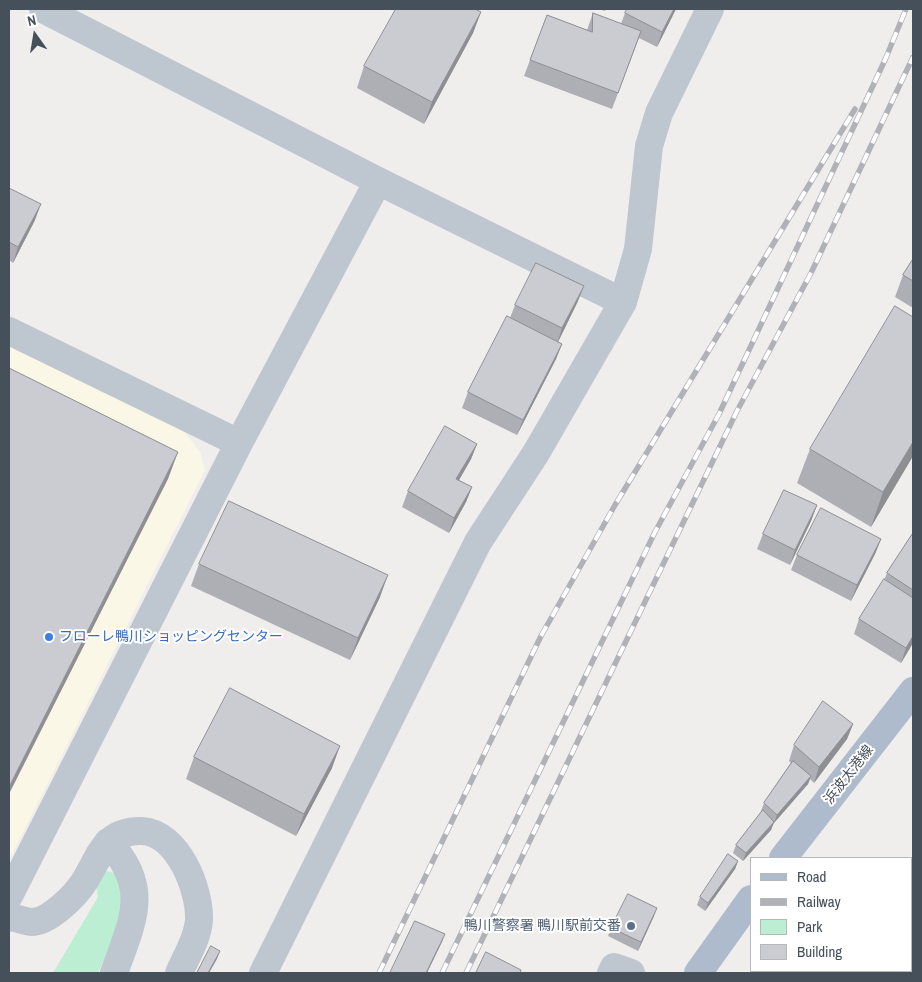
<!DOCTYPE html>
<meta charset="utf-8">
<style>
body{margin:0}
#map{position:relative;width:922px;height:982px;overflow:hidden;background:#f0eeed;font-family:"Archivo Narrow",sans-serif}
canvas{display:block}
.frame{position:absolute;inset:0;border:10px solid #46505b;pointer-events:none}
.legend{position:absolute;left:750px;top:857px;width:162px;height:115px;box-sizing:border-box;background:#fff;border:1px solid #b5b9bd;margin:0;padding:6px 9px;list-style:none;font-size:15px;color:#46505b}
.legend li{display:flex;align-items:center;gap:10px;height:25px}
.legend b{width:25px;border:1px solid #b5b9bd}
.north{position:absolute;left:10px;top:10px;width:50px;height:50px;-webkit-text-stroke:4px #fff;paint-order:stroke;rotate:347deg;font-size:14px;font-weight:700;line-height:20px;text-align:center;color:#46505b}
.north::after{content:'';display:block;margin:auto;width:18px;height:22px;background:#46505b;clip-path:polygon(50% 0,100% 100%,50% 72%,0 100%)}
</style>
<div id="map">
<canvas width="922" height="982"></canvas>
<div class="frame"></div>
<ul class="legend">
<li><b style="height:6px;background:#adbbcc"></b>Road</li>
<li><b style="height:6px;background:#b0b2b8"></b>Railway</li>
<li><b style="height:14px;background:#bceed3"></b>Park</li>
<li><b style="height:14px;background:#caccd2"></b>Building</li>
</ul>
<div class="north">N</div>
</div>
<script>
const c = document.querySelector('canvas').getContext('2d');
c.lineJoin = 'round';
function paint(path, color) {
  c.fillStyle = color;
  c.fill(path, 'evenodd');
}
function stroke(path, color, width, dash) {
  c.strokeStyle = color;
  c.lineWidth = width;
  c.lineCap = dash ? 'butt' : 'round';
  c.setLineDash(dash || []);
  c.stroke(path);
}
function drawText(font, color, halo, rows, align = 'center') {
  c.font = font + ' "Archivo Narrow","Noto Sans JP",sans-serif';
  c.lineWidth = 4;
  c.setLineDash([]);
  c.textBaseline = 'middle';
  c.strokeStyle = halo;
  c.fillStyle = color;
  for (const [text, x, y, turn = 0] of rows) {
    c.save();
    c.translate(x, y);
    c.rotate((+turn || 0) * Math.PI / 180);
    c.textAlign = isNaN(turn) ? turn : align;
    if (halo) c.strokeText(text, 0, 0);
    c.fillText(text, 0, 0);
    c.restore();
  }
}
const commercial = new Path2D(`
 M9 345 179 425 200 452 205 470 9 860Z`);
const green = new Path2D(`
 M107 871 119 875 123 901 113 939 98 973H53L98 897 96 885 102 873Z`);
const minor = new Path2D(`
 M43 9 378 181 623 302
 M9 331 239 443
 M108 842C152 888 132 922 114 973
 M9 896 239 443 378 181
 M9 917C16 918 24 921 31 922 48 923 75 896 84 882 100 857 104 830 142 831 178 833 200 889 199 920 198 938 186 957 179 973
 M263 973 478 542 536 453 623 302 638 249 649 146 659 113 710 9
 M611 973 614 967 631 973`);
const major = new Path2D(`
 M783 858 913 691
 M698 973 751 899`);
const rail = new Path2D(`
 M379 973 541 636 615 505 855 109
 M442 973 655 532 719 414 885 60 906 9
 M466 973 737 411 811 273 913 57`);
const wall = new Path2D(`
 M598 9H606L605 11Z
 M676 9 657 47 639 38 612 109 524 76 547 15 587 30 593 13 621 24 625 13Z
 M481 12 473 33 424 124 357 88 364 66Z
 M9 188 35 220 13 263 9 260Z
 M913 259V308L895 297 903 275Z
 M578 301 558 342 562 344 556 359 517 435 462 408 468 392 510 318 515 305Z
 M477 444 471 459 459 480 472 487 466 502 449 533 402 507 408 491Z
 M810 449 913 456 871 527 797 483Z
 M817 505 811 521 790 565 757 549 763 534Z
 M913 533V643L901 663 854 634 859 619 884 580 887 573Z
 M881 539 875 554 851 601 791 570 797 555Z
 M199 564 380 597 350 660 191 586Z
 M853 724 847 739 814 783 810 779 808 784 774 823 771 830 743 861 733 853 736 845 762 811H761L764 803 791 763 789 761 794 745Z
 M194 757 332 768 296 836 186 779Z
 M738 861 735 869 705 911 697 905 700 897Z
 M654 916 638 951 608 936 611 928Z`);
const shadedWall = new Path2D(`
 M674 9H676L657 47 662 32Z
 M481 12 473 33 424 124 432 102Z
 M41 204 35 220 13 263 18 247Z
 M584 286 578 301 557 344 562 328Z
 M562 344 556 359 517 435 523 420Z
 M913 442V456L871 527 883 492Z
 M477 444 471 459 451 494 456 479Z
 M178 452 168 479 9 794V787Z
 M472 487 466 502 449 533 454 518Z
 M817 505 811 521 790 565 795 550Z
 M881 539 875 554 851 601 857 585Z
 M388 575 380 597 350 660 358 638Z
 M913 636V643L901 663 906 648Z
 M853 724 847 739 814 783 819 767Z
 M340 746 332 768 296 836 304 814Z
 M811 776 808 784 774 823 777 815Z
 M774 822 771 830 743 861 746 853Z
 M738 861 735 869 705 911 708 903Z
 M657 908 654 916 638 951 641 942Z
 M445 934 442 942 427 973H426Z
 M220 951 217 959 209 973H208Z`);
const building = new Path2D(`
 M396 9H475L481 12 432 102 364 66Z
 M627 9H674L662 32 625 13Z
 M593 13 641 31 618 93 530 60 547 15 592 32Z
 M9 188 41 204 18 247 9 242Z
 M913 259V281L903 275Z
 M536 263 584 286 562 328 515 305Z
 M895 306 913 317V442L883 492 810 449Z
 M507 316 562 344 523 420 468 392Z
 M9 368 178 452 9 787Z
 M445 426 477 444 456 479 472 487 454 518 408 491Z
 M784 490 817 505 795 550 763 534Z
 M229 501 388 575 358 638 199 564Z
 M821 508 881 539 857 585 797 555Z
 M913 533V590L887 573Z
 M884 579 913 598V636L906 648 859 619Z
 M230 688 340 746 304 814 194 757Z
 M823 701 853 724 819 767 794 745Z
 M793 761 811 776 777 815 764 803Z
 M763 810 774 822 746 853 736 845Z
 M728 854 738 861 708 903 700 897Z
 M628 894 657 908 641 942 611 928Z
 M415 921 445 934 426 973H390Z
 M211 946 220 951 208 973H197Z
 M486 952 521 970 520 973H476Z`);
const markers = [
 [49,637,5,"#3f7fe0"],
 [631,926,5,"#5c6f8a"]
];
const shopNames = [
 ["フローレ鴨川ショッピングセンター",59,637]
];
const streetNames = [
 ["浜波太港線",849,775,-52]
];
const serviceNames = [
 ["鴨川警察署 鴨川駅前交番",621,926]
];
paint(commercial, '#fbf7e6');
paint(green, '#bceed3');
stroke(minor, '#bec7d0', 28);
stroke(major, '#adbbcc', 28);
stroke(rail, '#b0b2b8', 5.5);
stroke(rail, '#fff', 4, [11]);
paint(wall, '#aeafb5');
paint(shadedWall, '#8d8f93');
paint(building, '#caccd2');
stroke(building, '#8d8f93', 1);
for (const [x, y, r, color] of markers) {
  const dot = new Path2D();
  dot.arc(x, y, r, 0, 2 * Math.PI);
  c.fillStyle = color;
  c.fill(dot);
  stroke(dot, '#fff', 2);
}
drawText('14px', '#366cbe', '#fff', shopNames, 'left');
drawText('14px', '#46505b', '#fff', streetNames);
drawText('14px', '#4e5e75', '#fff', serviceNames, 'right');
</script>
